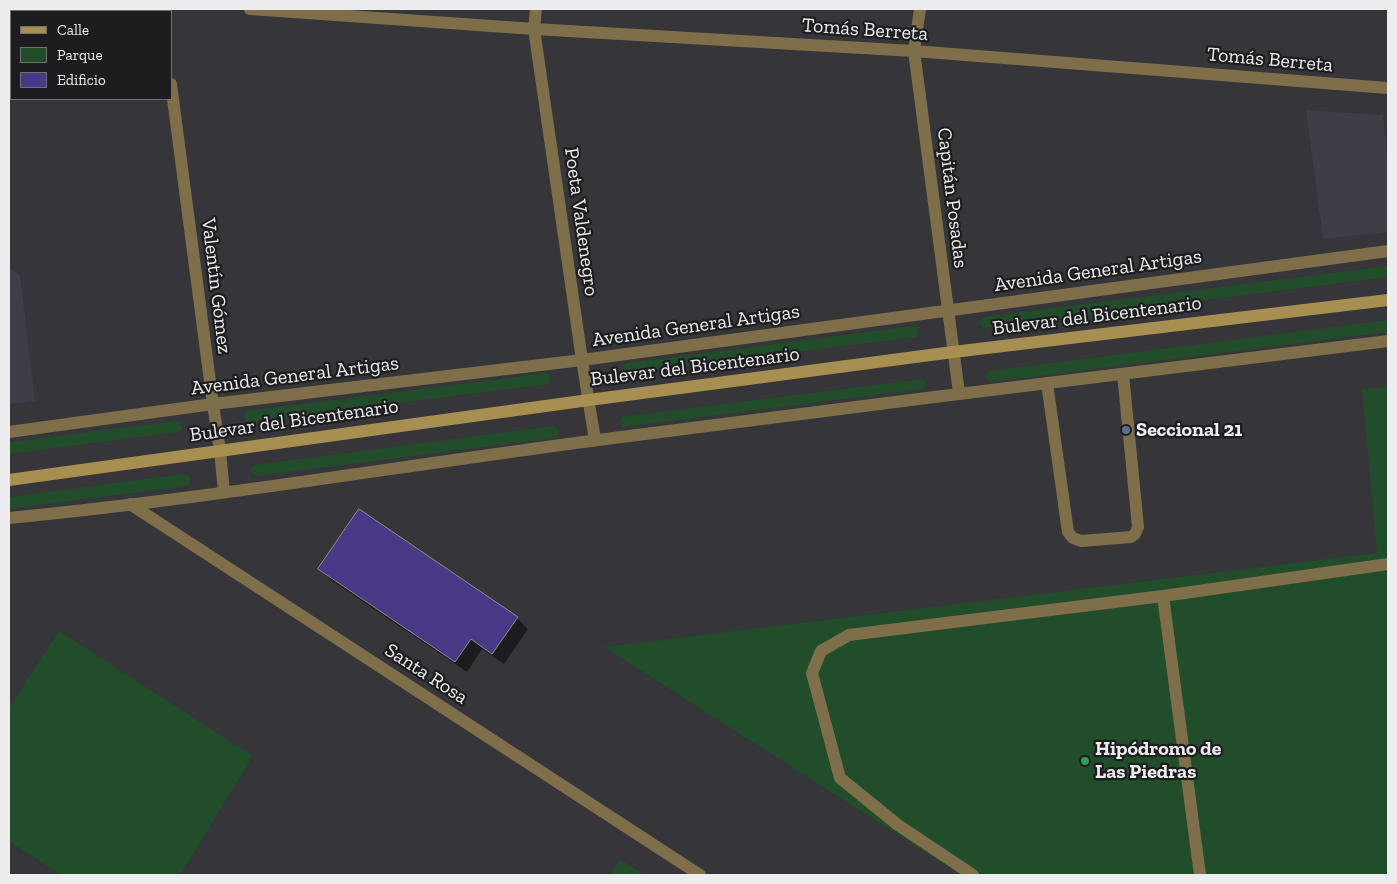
<!DOCTYPE html>
<meta charset="utf-8">
<style>
body{margin:0}
#map{position:relative;width:1397px;height:884px;overflow:hidden;background:#35353a;font-family:"Zilla Slab",serif}
canvas{display:block}
.frame{position:absolute;inset:0;border:10px solid #ededf0;pointer-events:none}
.legend{position:absolute;left:10px;top:10px;width:162px;height:90px;box-sizing:border-box;background:#1d1d1f;border:1px solid #707073;margin:0;padding:6px 9px;list-style:none;font-size:15px;color:#ededf0}
.legend li{display:flex;align-items:center;gap:10px;height:25px}
.legend b{width:25px;border:1px solid #707073}
</style>
<div id="map">
<canvas width="1397" height="884"></canvas>
<div class="frame"></div>
<ul class="legend">
<li><b style="height:6px;background:#a78f52"></b>Calle</li>
<li><b style="height:14px;background:#214d2a"></b>Parque</li>
<li><b style="height:14px;background:#483885"></b>Edificio</li>
</ul>
</div>
<script>
const c = document.querySelector('canvas').getContext('2d');
c.lineJoin = 'round';
function paint(path, color) {
  c.fillStyle = color;
  c.fill(path, 'evenodd');
}
function stroke(path, color, width, dash) {
  c.strokeStyle = color;
  c.lineWidth = width;
  c.lineCap = dash ? 'butt' : 'round';
  c.setLineDash(dash || []);
  c.stroke(path);
}
function drawText(font, color, halo, rows, align = 'center') {
  c.font = font + ' "Zilla Slab",serif';
  c.lineWidth = 4.5;
  c.setLineDash([]);
  c.textBaseline = 'middle';
  c.strokeStyle = halo;
  c.fillStyle = color;
  for (const [text, x, y, turn = 0] of rows) {
    c.save();
    c.translate(x, y);
    c.rotate((+turn || 0) * Math.PI / 180);
    c.textAlign = isNaN(turn) ? turn : align;
    if (halo) c.strokeText(text, 0, 0);
    c.fillText(text, 0, 0);
    c.restore();
  }
}
const built = new Path2D(`
 M1306 110 1383 115 1388 162V232L1323 239Z
 M9 267 20 275 35 401 9 404Z`);
const green = new Path2D(`
 M1388 266V277L983 328 979 323 982 317Z
 M1388 320V332L991 382 988 380 986 377 989 371Z
 M914 326 917 328C919 332 919 334 916 337L627 373 623 368 626 363Z
 M548 373 551 379 549 384 247 422 244 417 246 411Z
 M922 379 924 380 926 384 923 389 623 427 619 423 622 417Z
 M1388 387V875H961L604 647 1377 553 1362 389Z
 M176 421 180 422 182 426 181 430 178 432 9 454V442Z
 M553 426C559 429 559 434 555 438L256 476 253 474 251 471 252 467 254 465Z
 M184 474 190 477V484L186 486 9 509V497Z
 M59 631 253 756 180 875H61L9 841V708Z
 M620 859 645 875H610Z`);
const shadow = new Path2D(`
 M320 569 517 618 528 629 504 664 482 649 467 672 331 580Z`);
const building = new Path2D(`
 M359 509 518 617 492 654 471 639 455 662 318 569Z`);
const lane = new Path2D(`
 M1047 383 1068 532 1073 538 1081 541 1131 537 1135 534 1138 527 1123 374
 M1163 596 1200 875
 M973 875 898 825 840 778 812 673 821 651 849 635 1163 596 1388 564`);
const street = new Path2D(`
 M162 9V11
 M250 9 534 29 914 51 1388 88
 M536 9 534 29 582 360 595 440
 M920 9 914 51 959 393
 M171 84 213 404 220 451 224 492
 M9 432 213 404 582 360 1388 251
 M130 504 700 875
 M9 518C206 499 401 466 598 440 861 405 1125 374 1388 341`);
const secondary = new Path2D(`
 M9 480 589 400 953 352 1388 300`);
const markers = [
 [1126,430,5,"#5c6f8a"],
 [1085,761,5,"#2e9e5b"]
];
const streetNames = [
 ["Tomás Berreta",865,30,4],
 ["Tomás Berreta",1270,60,5],
 ["Capitán Posadas",952,198,83],
 ["Poeta Valdenegro",581,222,82],
 ["Avenida General Artigas",1098,271,-8],
 ["Valentín Gómez",216,286,83],
 ["Bulevar del Bicentenario",1097,316,-7],
 ["Avenida General Artigas",696,326,-8],
 ["Bulevar del Bicentenario",695,367,-7],
 ["Avenida General Artigas",295,376,-7],
 ["Bulevar del Bicentenario",294,421,-8],
 ["Santa Rosa",426,674,33]
];
const poiNames = [
 ["Seccional 21",1136,430],
 ["Hipódromo de",1095,749],
 ["Las Piedras",1095,772]
];
paint(built, '#3e3d48');
paint(green, '#214d2a');
paint(shadow, '#0007');
paint(building, '#483885');
stroke(building, '#8c8c91', 1);
stroke(lane, '#7e6f4a', 12);
stroke(street, '#7e6f4a', 12);
stroke(secondary, '#a78f52', 12);
for (const [x, y, r, color] of markers) {
  const dot = new Path2D();
  dot.arc(x, y, r, 0, 2 * Math.PI);
  c.fillStyle = color;
  c.fill(dot);
  stroke(dot, '#1d1d1f', 2);
}
drawText('20px', '#ededf0', '#1d1d1f', streetNames);
drawText('bold 20px', '#ededf0', '#1d1d1f', poiNames, 'left');
</script>
